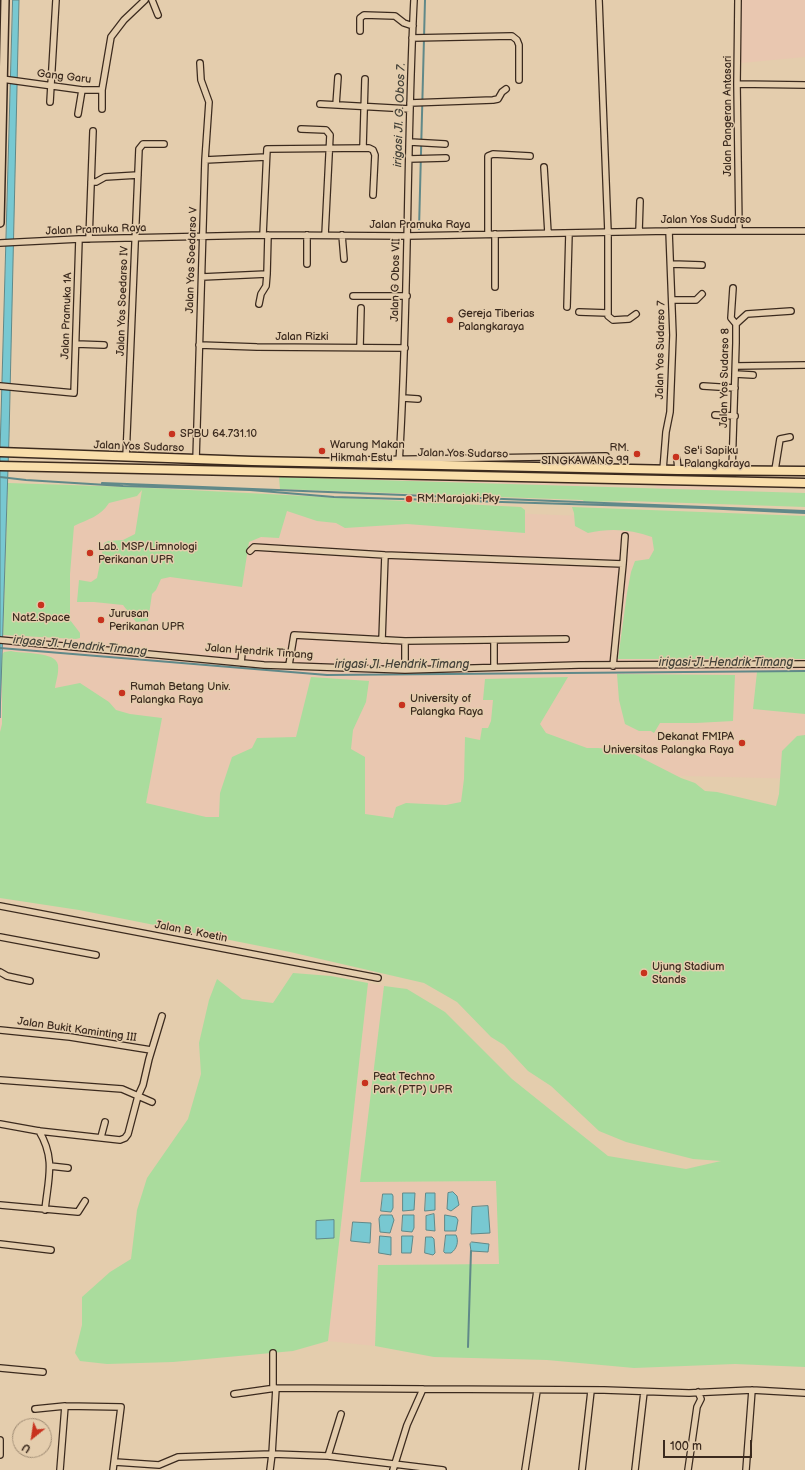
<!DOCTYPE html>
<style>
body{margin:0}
#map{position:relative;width:805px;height:1470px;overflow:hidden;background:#e4cdad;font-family:"Balsamiq Sans",sans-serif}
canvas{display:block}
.north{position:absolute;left:12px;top:1418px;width:40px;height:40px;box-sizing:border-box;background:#e4cdad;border:1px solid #a08c74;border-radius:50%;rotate:210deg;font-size:11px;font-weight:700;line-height:16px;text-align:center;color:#3b2a1e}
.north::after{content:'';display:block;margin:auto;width:14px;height:18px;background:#c8321e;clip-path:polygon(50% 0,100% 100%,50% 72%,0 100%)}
.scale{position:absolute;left:663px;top:1440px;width:89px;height:18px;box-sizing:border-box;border:2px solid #3b2a1e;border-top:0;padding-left:5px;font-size:12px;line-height:14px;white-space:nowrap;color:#3b2a1e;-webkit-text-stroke:3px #e4cdad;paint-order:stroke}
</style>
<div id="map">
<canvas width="805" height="1470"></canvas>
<div class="north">U</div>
<div class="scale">100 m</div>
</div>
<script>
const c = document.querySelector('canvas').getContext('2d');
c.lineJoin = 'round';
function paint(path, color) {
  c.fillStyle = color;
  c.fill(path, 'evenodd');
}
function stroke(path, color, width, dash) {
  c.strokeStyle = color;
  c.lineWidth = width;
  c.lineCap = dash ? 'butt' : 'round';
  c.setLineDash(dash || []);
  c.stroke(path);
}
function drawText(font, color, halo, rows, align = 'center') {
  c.font = font + ' "Balsamiq Sans",sans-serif';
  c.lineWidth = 3;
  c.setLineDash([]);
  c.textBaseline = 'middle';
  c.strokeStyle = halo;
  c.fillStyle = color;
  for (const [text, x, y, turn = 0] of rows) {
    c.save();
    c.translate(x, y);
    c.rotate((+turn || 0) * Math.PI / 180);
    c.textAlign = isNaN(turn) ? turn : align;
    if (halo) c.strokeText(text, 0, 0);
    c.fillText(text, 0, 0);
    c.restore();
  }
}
const built = new Path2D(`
 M738 0H805V57L741 63Z
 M282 475 579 482V499L282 489Z
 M656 485 754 489 753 505 655 502Z
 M0 494 663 519 805 636V779L527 772 492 828 0 829Z
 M368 983 384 986 360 1182 496 1181 499 1264 378 1265 375 1346 328 1341Z`);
const green = new Path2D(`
 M279 477 805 493V507L628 501 584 502 583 500 280 489Z
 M8 483 130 487 521 507 525 510V533L407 524 345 528 336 523 317 521 287 511 279 538 261 537 249 542 242 587 170 577 161 579 156 590 152 594 148 621 136 622 123 605 94 602H77L79 580 91 582 97 578 104 543 108 541 123 540 135 534 142 490 137 496 109 503C100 517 88 519 74 526L70 574V620L80 633V638L76 639 3 635Z
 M572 507 805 516V659H618L627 593 631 572 635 561 649 559 654 550 652 537C631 529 609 528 588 533L575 526 574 513Z
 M11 651C22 654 56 651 58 665 59 673 56 681 55 688L80 683 109 702 116 710 130 714 162 718 146 803 206 817H219L220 793 232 757 252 748 257 738 296 737 311 677 369 681 366 702 353 730 351 749 365 757V814L393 818 396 807 406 803 446 805 461 802 464 779 465 737 480 740 482 728H488L491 721 493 700H483L485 679 568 677 540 724 546 733 587 748H598L628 751 681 778 695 783 705 791 717 792 776 806 779 794 782 751 797 736 805 735V1367L735 1364 634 1368 547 1360 434 1357 375 1346 378 1265 499 1264 496 1181 360 1182 384 986 407 989 445 1012 512 1079 608 1156 686 1169 721 1161 693 1159 626 1142 599 1131 551 1086 528 1071 504 1045 491 1037 457 1002 424 983 290 952 79 910 0 898V732L2 724V655L4 652Z
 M757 672H805V714L753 709Z
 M617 674 735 675 733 721 696 723H660L654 733 651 731H639L625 724 619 700Z
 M293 973 331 976 368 983 328 1341 293 1351 173 1362 107 1364 80 1361 75 1353 82 1325V1297L110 1272 131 1259 137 1210 147 1178 188 1119 201 1074 199 1043 209 1000 217 979 242 999 273 1003Z`);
const water = new Path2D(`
 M13 0H19L9 437 0 718V453Z
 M453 1192 457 1196 459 1205 451 1211 447 1209 448 1193Z
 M403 1193H415L414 1210 403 1211Z
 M426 1193H435V1210L425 1211Z
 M383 1194H392L393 1196V1208L391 1212 381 1211Z
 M488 1206 490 1233 471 1234 472 1207Z
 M434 1214 435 1231 426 1230V1216Z
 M381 1215H392L394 1220 390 1233 380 1232 379 1219Z
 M403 1215H414V1228L412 1232 402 1231Z
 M445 1215 456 1217 458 1220 456 1231H445Z
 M334 1220V1238L316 1239V1221Z
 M353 1222 371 1223 370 1243 351 1241Z
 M446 1235H456C459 1241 457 1249 451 1253H445L444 1252Z
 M380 1236 391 1237V1255L379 1253Z
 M402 1236H413L411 1253H402Z
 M426 1237H432L434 1239 435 1253 433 1255 425 1253Z
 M472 1242 489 1244 488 1252 471 1251 470 1244Z`);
const stream = new Path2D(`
 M419 229 425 0
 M0 477 26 480 123 486 250 490 334 497 703 508 805 513
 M102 483 805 511
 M0 648 327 675 805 671
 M468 1347 471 1251`);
const minor = new Path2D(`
 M152 0 158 15
 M599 0 608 232V316L613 320 629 319 636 314
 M738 0 737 84 739 231
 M360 31V18L364 15 395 16 404 23 413 26
 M412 38 512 36 517 40 519 45V80
 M2 79 82 90H102L111 37 124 20 145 0
 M737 84 805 85
 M102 90V109
 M50 102 56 0
 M410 103 493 100 498 99 502 92 506 89
 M320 104 410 109
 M336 105 338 77
 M78 114 82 90
 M301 129 326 130 330 135 325 235
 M410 142 445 144
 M363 147 365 79
 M409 159 446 158
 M205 160 266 157
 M544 167 548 233
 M91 182H96L105 177 138 175
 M639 231 640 201
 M488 234V156L493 154 530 156
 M495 234V287
 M263 235 267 149 369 148 373 150 375 155 373 195
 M342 235 344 259
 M89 239 93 131
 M0 243 79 239 263 235 407 236 669 231H805
 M307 264V235
 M672 264 702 265
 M202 277 267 274 268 235
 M353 296H407
 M673 300H696L702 294
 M259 304 261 294 266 286 267 274
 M567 307 569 233
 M579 312 608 313
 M736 324 747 314 791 311
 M76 344 104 345
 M199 345 257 347 405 348
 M360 347 361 308
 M736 366 805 365
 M735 374 753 375
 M0 386 74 393 79 239
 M703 386 735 388
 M403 398 418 399
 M715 415 735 416
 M126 457 139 149 143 144H164
 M677 459 678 470
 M196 460 205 160 209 102 201 80 200 63
 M358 460 606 456
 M399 463C409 309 406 154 414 0
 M663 470 666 432 670 412 673 335 669 231
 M732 470 736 343V324L731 318 733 288
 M775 470 780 439 790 437
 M250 551 254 547 385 555 623 564 613 666
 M623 564 625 536
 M0 640 264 665 405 670 579 665 805 664
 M382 640 385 555
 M494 640V667
 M405 641V670
 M241 663 242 653
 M289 665 294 635 405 641 566 639
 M0 906 378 978
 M0 937 96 955
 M0 972 7 976 30 981
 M0 1030 70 1037 151 1050
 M0 1080 122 1089 152 1102
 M0 1124 39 1131 120 1140 125 1138 128 1134 138 1096 143 1085 149 1059 162 1016
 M39 1131C56 1159 48 1179 45 1210
 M101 1137 105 1122
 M50 1166 68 1168
 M0 1205 78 1212 85 1201
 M0 1244 51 1250
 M0 1368 43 1372
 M273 1388V1353
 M423 1389 604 1390 689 1393 752 1390 805 1393
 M234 1394 276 1388 423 1389 407 1425 393 1470
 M35 1409 65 1406 121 1407 113 1470
 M0 1440V1455
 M328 1456 341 1414
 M115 1462 159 1465 178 1457 272 1454 276 1388
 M60 1470 65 1406
 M270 1470 272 1454 328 1456 443 1470
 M525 1470 537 1391
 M582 1470 591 1391
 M635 1470 644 1392
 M688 1470 697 1407 701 1399 698 1392
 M746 1470 752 1390`);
const tertiary = new Path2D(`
 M0 223 5 0`);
const primary = new Path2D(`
 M0 452 252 461 678 470 805 471
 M0 466 805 483`);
const markers = [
 [450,320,4,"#c8321e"],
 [172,434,4,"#c8321e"],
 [322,451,4,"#c8321e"],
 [637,454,4,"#c8321e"],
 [676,457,4,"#c8321e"],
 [409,499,4,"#c8321e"],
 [90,553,4,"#c8321e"],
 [41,605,4,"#c8321e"],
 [101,620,4,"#c8321e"],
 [122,693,4,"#c8321e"],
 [402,705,4,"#c8321e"],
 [742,743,4,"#c8321e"],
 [644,973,4,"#c8321e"],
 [365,1083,4,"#c8321e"]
];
const streetNames = [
 ["Gang Garu",64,77,7],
 ["Jalan Pangeran Antasari",728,116,-90],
 ["Jalan Yos Sudarso",706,220],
 ["Jalan Pramuka Raya",420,225],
 ["Jalan Pramuka Raya",96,230,-2],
 ["Jalan Yos Soedarso V",192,260,-88],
 ["Jalan G Obos VII",396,280,-89],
 ["Jalan Yos Soedarso IV",123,301,-88],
 ["Jalan Pramuka 1A",67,316,-88],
 ["Jalan Rizki",302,337],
 ["Jalan Yos Sudarso 7",661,350,-89],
 ["Jalan Yos Sudarso 8",725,378,-89],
 ["Jalan Yos Sudarso",139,447,2],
 ["Jalan Yos Sudarso",463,454,1],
 ["Jalan Hendrik Timang",259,652,4],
 ["Jalan B. Koetin",191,932,11],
 ["Jalan Bukit Kaminting III",77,1030,8]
];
const poiNames = [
 ["Gereja Tiberias",458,314],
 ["Palangkaraya",458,327],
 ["SPBU 64.731.10",180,434],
 ["Warung Makan",330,445],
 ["Hikmah Estu",330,458],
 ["RM.",629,448,"right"],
 ["SINGKAWANG 99",629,461,"right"],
 ["Se'i Sapiku",684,451],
 ["Palangkaraya",684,464],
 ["RM.Marajaki Pky",417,499],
 ["Lab. MSP/Limnologi",98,547],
 ["Perikanan UPR",98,560],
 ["Jurusan",109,614],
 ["Perikanan UPR",109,627],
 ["Nat2.Space",41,618,"center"],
 ["Rumah Betang Univ.",130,687],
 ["Palangka Raya",130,700],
 ["University of",410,699],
 ["Palangka Raya",410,712],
 ["Dekanat FMIPA",734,737,"right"],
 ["Universitas Palangka Raya",734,750,"right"],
 ["Ujung Stadium",652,967],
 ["Stands",652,980],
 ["Peat Techno",373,1077],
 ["Park (PTP) UPR",373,1090]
];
const waterNames = [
 ["irigasi Jl. G. Obos 7.",400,115,-88],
 ["irigasi Jl. Hendrik Timang",80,646,5],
 ["irigasi Jl. Hendrik Timang",726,663],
 ["irigasi Jl. Hendrik Timang",402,665]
];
paint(built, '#e9c7b0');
paint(green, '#aadc9d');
paint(water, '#78c8d1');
stroke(water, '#608989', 1);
stroke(stream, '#608989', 2);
stroke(minor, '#3b2a1e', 8);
stroke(tertiary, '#3b2a1e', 10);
stroke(primary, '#3b2a1e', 11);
stroke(minor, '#e4cdad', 5.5);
stroke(tertiary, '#e4cdad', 7);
stroke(primary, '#f9deab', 8);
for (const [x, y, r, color] of markers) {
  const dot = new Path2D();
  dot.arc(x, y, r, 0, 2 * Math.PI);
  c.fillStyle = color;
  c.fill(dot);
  stroke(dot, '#e4cdad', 1.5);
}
drawText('11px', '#3b2a1e', '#e4cdad', streetNames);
drawText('11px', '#3b2a1e', '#e4cdad', poiNames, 'left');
drawText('italic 12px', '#444239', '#e4cdad', waterNames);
</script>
